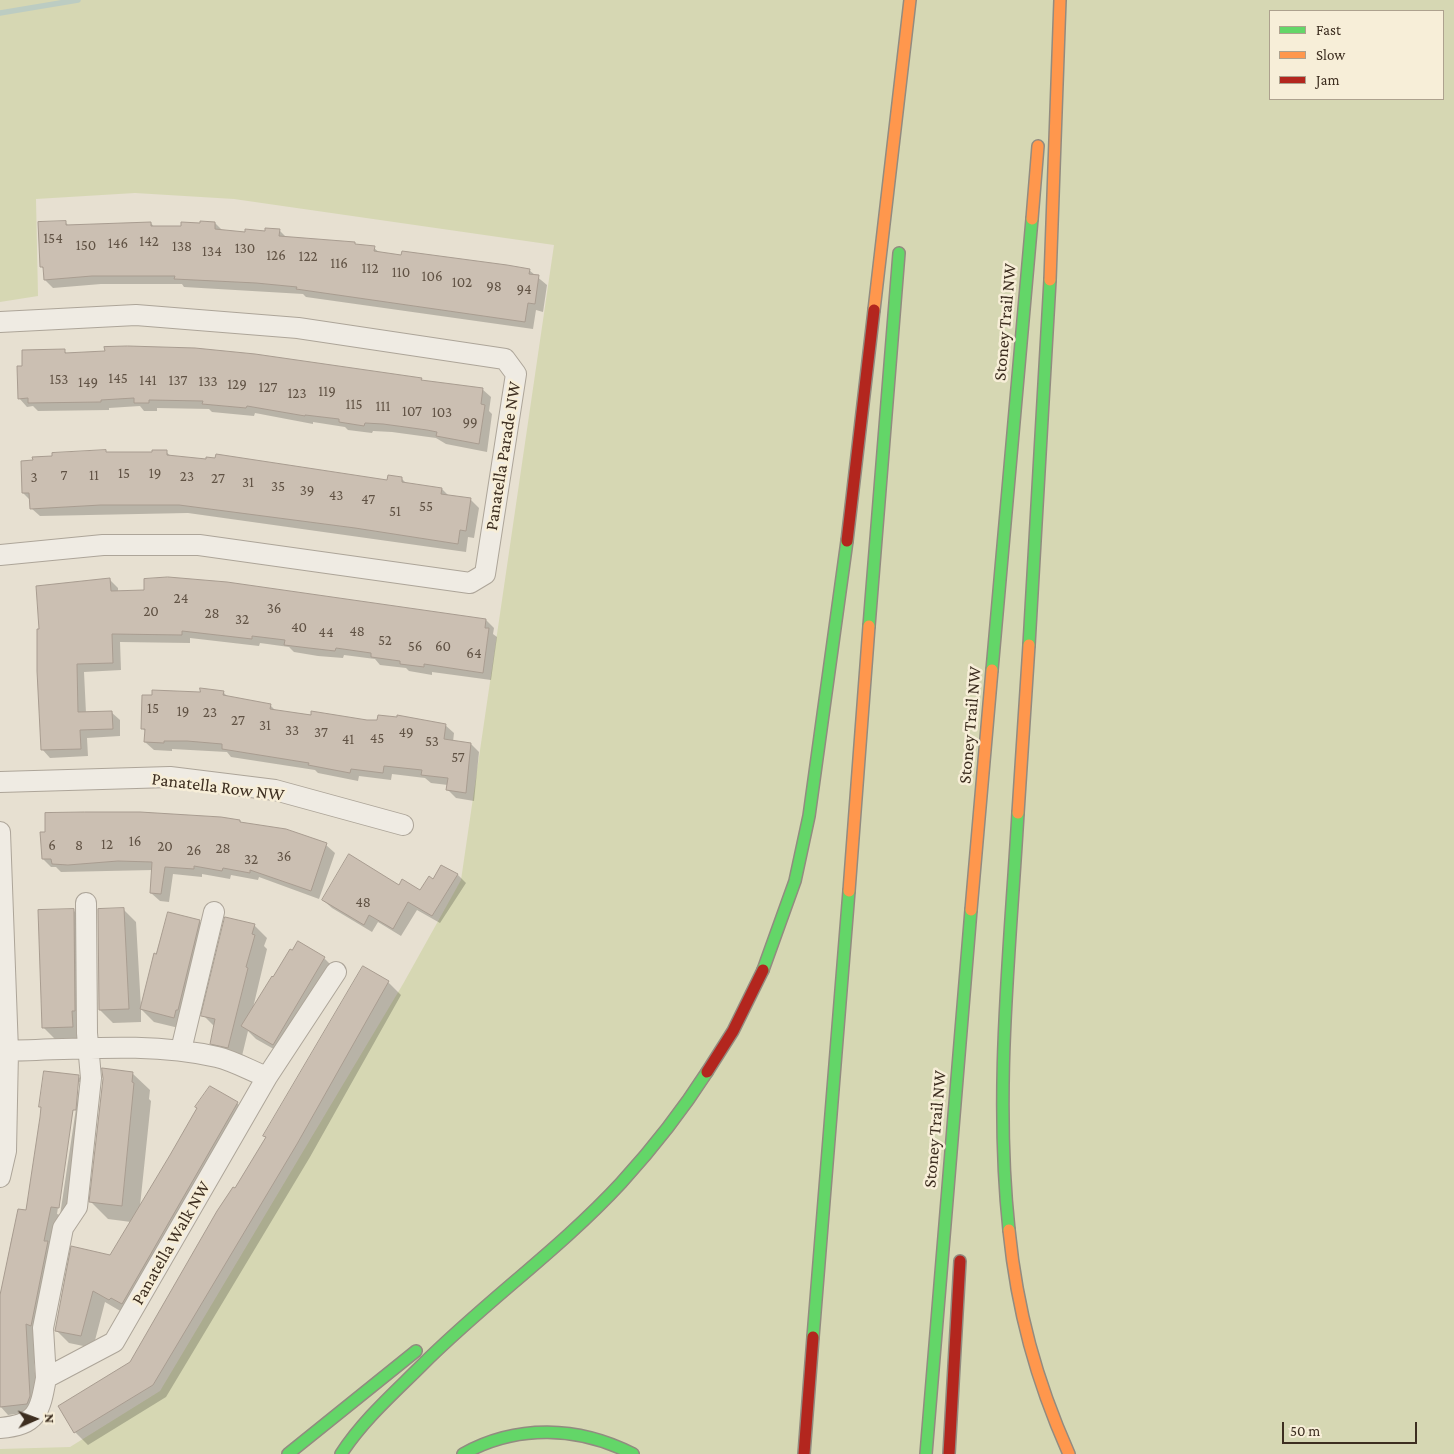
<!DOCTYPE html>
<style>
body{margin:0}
#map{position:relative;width:1454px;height:1454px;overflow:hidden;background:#e7e0d1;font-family:"Crimson Pro",serif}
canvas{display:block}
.legend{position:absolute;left:1269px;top:10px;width:175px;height:90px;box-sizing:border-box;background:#f7eed8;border:1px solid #ada18e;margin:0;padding:6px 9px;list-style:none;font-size:15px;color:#3d2e20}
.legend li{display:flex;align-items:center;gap:10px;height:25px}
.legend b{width:25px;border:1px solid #ada18e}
.north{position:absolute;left:10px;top:1394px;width:50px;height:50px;-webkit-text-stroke:4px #f7eed8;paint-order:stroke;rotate:88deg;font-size:14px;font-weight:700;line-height:20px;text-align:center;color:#3d2e20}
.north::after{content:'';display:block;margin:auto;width:18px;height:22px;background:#3d2e20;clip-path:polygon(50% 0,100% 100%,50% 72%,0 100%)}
.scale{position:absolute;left:1282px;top:1422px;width:135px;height:22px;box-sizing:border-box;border:2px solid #3d2e20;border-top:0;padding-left:6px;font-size:15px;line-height:18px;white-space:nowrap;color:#3d2e20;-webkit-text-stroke:4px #f7eed8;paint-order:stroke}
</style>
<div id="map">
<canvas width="1454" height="1454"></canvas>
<ul class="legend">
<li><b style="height:6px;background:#63d668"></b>Fast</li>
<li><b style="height:6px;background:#ff974d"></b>Slow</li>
<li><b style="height:6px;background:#b3261e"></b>Jam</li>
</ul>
<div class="north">N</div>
<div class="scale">50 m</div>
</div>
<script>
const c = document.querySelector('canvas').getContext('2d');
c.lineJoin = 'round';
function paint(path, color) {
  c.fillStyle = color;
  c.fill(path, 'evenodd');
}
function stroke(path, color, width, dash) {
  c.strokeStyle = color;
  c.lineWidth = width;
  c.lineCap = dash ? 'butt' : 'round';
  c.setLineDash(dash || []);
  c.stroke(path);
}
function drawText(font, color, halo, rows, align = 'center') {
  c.font = font + ' "Crimson Pro",serif';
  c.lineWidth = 5;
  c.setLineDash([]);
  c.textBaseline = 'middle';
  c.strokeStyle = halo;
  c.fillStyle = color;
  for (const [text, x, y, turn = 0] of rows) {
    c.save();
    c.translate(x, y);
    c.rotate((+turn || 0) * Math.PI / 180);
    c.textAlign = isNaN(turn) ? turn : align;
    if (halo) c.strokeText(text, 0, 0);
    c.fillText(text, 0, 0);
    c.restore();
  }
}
const green = new Path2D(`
 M0 0H1454V1454H0V1449L70 1447 160 1391 403 984 461 880 554 245 234 199 135 193 36 199 38 296 0 302ZM1270 11H1443V99H1270Z`);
const shadow = new Path2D(`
 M65 222 69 226 151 223 154 227H182L215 223 223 231 266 233 279 230 287 238 374 248 380 253 529 270 547 285 543 312 536 310 533 329 306 297 303 294 184 287 182 284H101L53 288 45 280 44 270 42 267Z
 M64 351 68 354 421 379 424 382 482 389 491 397 489 411 492 414 487 452 446 444 436 438 392 432 373 431 372 433 348 430 345 427 313 422V424L255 413 254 416 212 412 209 409 157 408V411H144L140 406 109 408V410L38 411 33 406 27 407 19 398 24 367Z
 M106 452 108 453 166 452 172 457 388 482 401 478 407 484 442 489 449 496 470 499 479 508 474 538 468 537 466 552 188 513 40 516 31 508V501L23 493Z
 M110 580 118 588V592L486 620 494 628 493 634 497 637 491 680 432 672V675L409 671 406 668 380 665 375 659 344 655 343 658 318 656 294 652 289 647 260 643 259 646 190 638V643L120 642 121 670 84 672 86 713 111 712 120 720V736L87 738 88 756 50 758 42 749Z
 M223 692 229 698 270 705 276 711 378 722 379 716 419 719 423 722 445 725 454 733 453 742 471 744 479 752 474 801 456 798 448 790V785L431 783 425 778 392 774 391 780 359 776 358 781 318 773 315 770 231 757 227 752 172 749V751L154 750 145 742 146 732 142 728 201 694Z
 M240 821 243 824 286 830 326 845 335 853 319 899 259 877 258 880 231 875 230 879 202 874V877L173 874 169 902 160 901 151 893 153 870 61 872 56 867H51L43 859Z
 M442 866 458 875 466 883 440 923 417 910 401 936 378 922 372 932 332 908 323 900 399 886 421 892 434 881Z
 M123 909 136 922 141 1008 157 955 199 921 212 934 187 1030 154 1022 141 1009V1022L113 1023 100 1010Z
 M74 911 87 924 85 1039 56 1040 43 1027Z
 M254 925 267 938 264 946 267 949 253 1008 324 958 337 971 286 1056 256 1039 248 1031 241 1060 224 1056 212 1043 215 1027 203 1015Z
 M388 982 401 995 310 1157 166 1397 88 1445 75 1432 131 1363Z
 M132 1073 150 1090 149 1099 151 1101 140 1206 237 1103 249 1115 122 1312 105 1302 93 1348 69 1343 56 1330 110 1256 131 1222 108 1219 91 1202Z
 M78 1076 87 1085 67 1216 59 1215 52 1247 36 1365 34 1363 38 1404 36 1411 8 1415 0 1406V1299L11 1241 19 1210 27 1212 42 1108 40 1106ZM77 1082H80L60 1215 57 1214Z`);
const stream = new Path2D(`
 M0 13 78 0`);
const building = new Path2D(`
 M66 221V225L151 222V226H181V222L200 223V221L215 222V229L245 232V229L265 231V228L280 229 279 236 355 242V244L375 246 374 251 401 255 402 251 507 265 530 269 529 274 539 275 535 304 528 303 525 322 296 289 297 287 256 283 174 279 175 276H92L44 280 43 267H40L38 222Z
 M128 346 195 348 255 354 422 378 421 380 483 388 481 404 485 405 479 444 436 436 437 432 427 430 383 424 365 423 364 426 339 422V419L305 415V416L247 406 246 408 202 404 203 401 149 400V403H134V398L101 400V402L28 403V398L18 399 17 366H22V350L65 349V353L105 351 104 347Z
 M106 450V452H152V450H167V455L206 459V457L215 458 216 454 387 480 388 475 402 477V482L442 488 441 494 471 498 466 531 460 530 458 544 355 528 179 505H101L30 509 29 493H22L21 461 33 460 32 457 52 456V453Z
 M168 577 227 582 486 619 485 628H489L483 673 424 664V667L400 664V661L371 657V653L336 648 335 651 309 648 284 645 285 640 252 636V639L182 631V635L112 634 113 663 77 664 78 712 112 711 113 729 80 730 81 749 41 750 37 671V629H39L36 586 110 578 111 591 144 590V579Z
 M200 688 224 691 223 695 271 704 270 709 311 715V711L367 720H377L378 715 397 717V715L446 724 444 739 471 743 466 793 446 790 448 778 421 775 422 770 384 766 383 773 351 769 350 773 308 765 309 763 222 749V744L187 741H164V743L144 742 145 729H141L142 695H152V690L200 692Z
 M85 812H140L221 817 240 820V822L286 829 327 843 311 891 250 870V873L223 868 222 871 194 866V869L165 867 161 894 150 893 152 862 118 861 68 865 52 864 51 859H42L40 832H45V813Z
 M349 854 399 885 402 879 420 890 429 876 433 879 441 865 458 874 432 916 408 902 393 929 369 915 364 925 322 900Z
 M124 908 129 1009 99 1010 98 909Z
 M74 909 75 1011H72L73 1027 42 1028 38 910Z
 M168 912 200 920 178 1010H176L174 1018 140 1009 154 953 156 954Z
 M225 917 255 924 252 934 255 935 246 967 248 968 228 1048 210 1044 215 1019 201 1016Z
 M298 941 325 957 273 1045 241 1026 272 976 273 977 290 949 292 950Z
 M363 966 389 981 297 1144 153 1385 74 1433 58 1406 130 1362 217 1211 233 1187 235 1188 266 1137 263 1136Z
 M102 1068 133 1072 132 1082 134 1083 122 1206 89 1202 103 1079Z
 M44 1071 79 1075 76 1110H73L59 1208 51 1207 44 1241H48L31 1326 26 1324 30 1396 27 1404 0 1407V1295L18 1209 26 1210 40 1117 41 1107H39Z
 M210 1086 238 1102 122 1304 111 1298 109 1300 93 1291 81 1336 55 1331 71 1246 110 1255 170 1155 197 1108 195 1107Z`);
const street = new Path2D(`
 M0 322 136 315 298 328 505 359 516 374 485 574 470 583 199 545H103L0 555
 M0 782 170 777 275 790 403 825
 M0 832 8 1051 6 1151 0 1177
 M181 1050 214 912
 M0 1051C72 1050 147 1041 217 1057 234 1061 251 1071 267 1077
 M46 1378 43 1328 63 1228 77 1207 91 1078 87 1033 86 903
 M0 1428C37 1425 40 1412 46 1378L114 1342 267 1077 336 972`);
const fast = new Path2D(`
 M869 626 899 253
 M1029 645 1050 280
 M992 670 1032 219
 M763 970 795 881 809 816 847 541
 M1009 1230C994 1091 1010 952 1018 813
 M813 1337 849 891
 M288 1454 416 1351
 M341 1454C363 1420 394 1393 422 1365 486 1301 560 1249 621 1183 652 1149 682 1111 707 1072
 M463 1454C517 1424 578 1426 633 1454
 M926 1454 971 910`);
const slow = new Path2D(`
 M1032 219 1038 146
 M1050 280 1060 0
 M874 310 910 0
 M1018 813 1029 645
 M849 891 869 626
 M971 910 992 670
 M1009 1230C1017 1310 1036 1380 1069 1454`);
const jam = new Path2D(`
 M847 541 874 310
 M707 1072 733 1031 763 970
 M804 1454 813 1337
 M949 1454 960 1261`);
const numberNames = [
 ["154",53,238],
 ["142",149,241],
 ["146",118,243],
 ["150",86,245],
 ["138",182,246],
 ["130",245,248],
 ["134",212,251],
 ["126",276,255],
 ["122",308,256],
 ["116",339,263],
 ["112",370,268],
 ["110",401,272],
 ["106",432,276],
 ["102",462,282],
 ["98",494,286],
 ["94",524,289],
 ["145",118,378],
 ["153",59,379],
 ["141",148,380],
 ["137",178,380],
 ["133",208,381],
 ["149",88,382],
 ["129",237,384],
 ["127",268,387],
 ["119",327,391],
 ["123",297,393],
 ["115",354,404],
 ["111",383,406],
 ["107",412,411],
 ["103",442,412],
 ["99",470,422],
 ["15",124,473],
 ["19",155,473],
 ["7",64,475],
 ["11",94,475],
 ["23",187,476],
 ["3",34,477],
 ["27",218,478],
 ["31",248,482],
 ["35",278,486],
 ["39",307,490],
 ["43",336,495],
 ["47",368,499],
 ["55",426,506],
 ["51",395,511],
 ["24",181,598],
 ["36",274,608],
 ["20",151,611],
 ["28",212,613],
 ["32",242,619],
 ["40",299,627],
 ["48",357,631],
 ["44",326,632],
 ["52",385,640],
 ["56",415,646],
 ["60",443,646],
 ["64",474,653],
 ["15",153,708],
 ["19",183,711],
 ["23",210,712],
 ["27",238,720],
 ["31",265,725],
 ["33",292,730],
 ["37",321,732],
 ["49",406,732],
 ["45",377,738],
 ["41",348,739],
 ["53",432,741],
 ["57",458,757],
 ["16",135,841],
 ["12",107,844],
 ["6",52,845],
 ["8",79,845],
 ["20",165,846],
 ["28",223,848],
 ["26",194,850],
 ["36",284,856],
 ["32",251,859],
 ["48",363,902]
];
const streetNames = [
 ["Stoney Trail NW",1005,322,-85],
 ["Panatella Parade NW",503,456,-81],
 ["Stoney Trail NW",970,725,-85],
 ["Panatella Row NW",218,787,7],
 ["Stoney Trail NW",935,1129,-85],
 ["Panatella Walk NW",171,1243,-60]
];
paint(green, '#d6d7b3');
paint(shadow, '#0003');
stroke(stream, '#bcccc2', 5.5);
paint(building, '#cbbfb2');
stroke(building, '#a89c90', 1);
stroke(street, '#ada599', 22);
stroke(fast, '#928b80', 14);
stroke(slow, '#928b80', 14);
stroke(jam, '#928b80', 14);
stroke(street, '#efebe3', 20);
stroke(fast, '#63d668', 11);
stroke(slow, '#ff974d', 11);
stroke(jam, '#b3261e', 11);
drawText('15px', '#605244', null, numberNames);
drawText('18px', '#3d2e20', '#f7eed8', streetNames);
</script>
